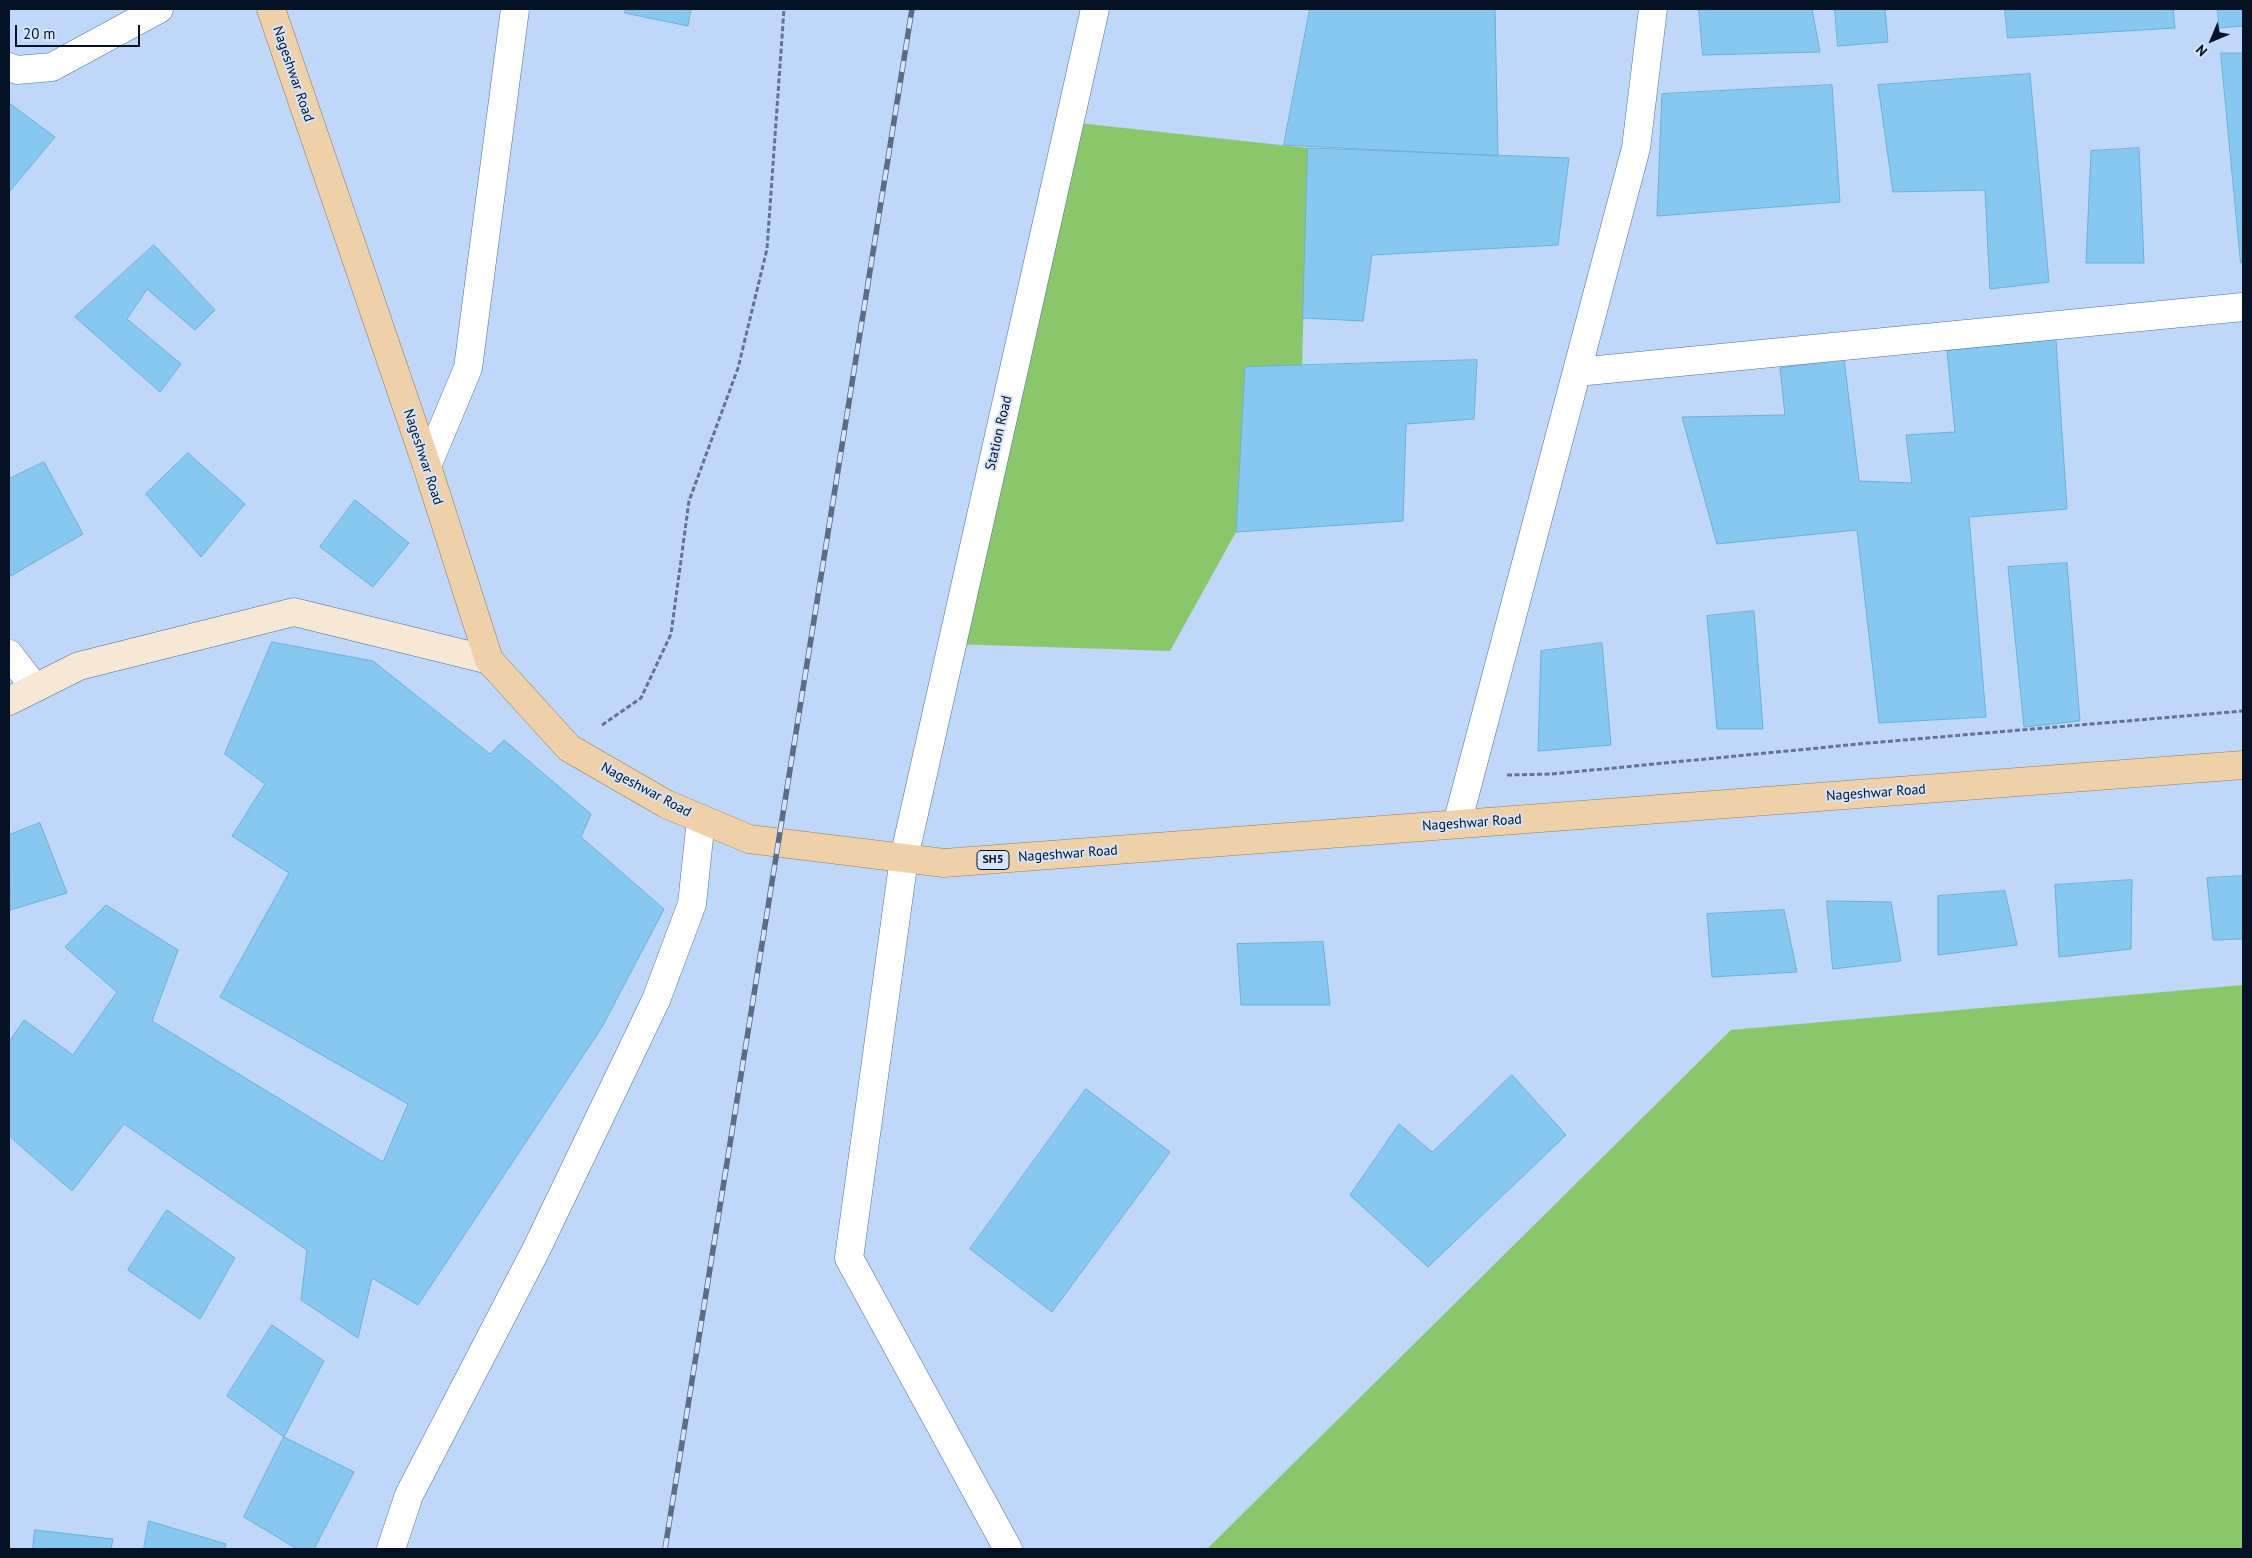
<!DOCTYPE html>
<style>
body{margin:0}
#map{position:relative;width:2252px;height:1558px;overflow:hidden;background:#bfd7f8;font-family:"PT Sans",sans-serif}
canvas{display:block}
.frame{position:absolute;inset:0;border:10px solid #051225;pointer-events:none}
.north{position:absolute;left:2187px;top:15px;width:50px;height:50px;-webkit-text-stroke:4px #d4e4fa;paint-order:stroke;rotate:225deg;font-size:14px;font-weight:700;line-height:20px;text-align:center;color:#051225}
.north::after{content:'';display:block;margin:auto;width:18px;height:22px;background:#051225;clip-path:polygon(50% 0,100% 100%,50% 72%,0 100%)}
.scale{position:absolute;left:15px;top:25px;width:125px;height:22px;box-sizing:border-box;border:2px solid #051225;border-top:0;padding-left:6px;font-size:15px;line-height:18px;white-space:nowrap;color:#051225;-webkit-text-stroke:4px #d4e4fa;paint-order:stroke}
</style>
<div id="map">
<canvas width="2252" height="1558"></canvas>
<div class="frame"></div>
<div class="north">N</div>
<div class="scale">20 m</div>
</div>
<script>
const c = document.querySelector('canvas').getContext('2d');
c.lineJoin = 'round';
function paint(path, color) {
  c.fillStyle = color;
  c.fill(path, 'evenodd');
}
function stroke(path, color, width, dash) {
  c.strokeStyle = color;
  c.lineWidth = width;
  c.lineCap = dash ? 'butt' : 'round';
  c.setLineDash(dash || []);
  c.stroke(path);
}
function drawText(font, color, halo, rows, align = 'center') {
  c.font = font + ' "PT Sans",sans-serif';
  c.lineWidth = 4;
  c.setLineDash([]);
  c.textBaseline = 'middle';
  c.strokeStyle = halo;
  c.fillStyle = color;
  for (const [text, x, y, turn = 0] of rows) {
    c.save();
    c.translate(x, y);
    c.rotate((+turn || 0) * Math.PI / 180);
    c.textAlign = isNaN(turn) ? turn : align;
    if (halo) c.strokeText(text, 0, 0);
    c.fillText(text, 0, 0);
    c.restore();
  }
}
const green = new Path2D(`
 M1069 122 1308 148 1302 367H1245L1236 532 1170 651 952 644Z
 M2243 985V1549H1207L1731 1030Z`);
const building = new Path2D(`
 M626 9H691L688 26 625 13Z
 M1310 9H1495L1498 156 1284 145Z
 M1699 9H1812L1820 52 1703 55Z
 M1835 9H1885L1888 42 1838 46Z
 M2005 9H2173L2175 28 2008 38Z
 M2218 9H2243V26L2219 28Z
 M2221 53H2243V263H2241Z
 M2030 74 2049 282 1990 289 1985 190 1893 192 1878 85Z
 M1832 85 1840 202 1657 216 1662 94Z
 M9 103 55 137 9 192Z
 M1308 148 1569 158 1558 245 1372 255 1363 321 1303 318Z
 M2139 148 2144 263H2086L2091 151Z
 M154 245 215 310 195 330 147 289 127 319 181 364 160 392 75 317Z
 M2056 340 2067 509 1969 517 1986 717 1879 723 1857 530 1717 544 1682 417 1785 415 1780 368 1844 359 1859 481 1912 483 1906 435 1955 432 1947 351Z
 M1477 360 1474 419 1406 424 1403 521 1236 532 1245 367Z
 M188 453 245 504 201 557 146 494Z
 M44 462 83 534 9 577V479Z
 M355 500 409 543 373 587 320 547Z
 M2067 563 2080 721 2024 727 2008 567Z
 M1754 611 1763 729H1717L1707 616Z
 M272 642 373 661 490 754 504 740 591 814 581 837 664 909 602 1027 418 1305 372 1278 358 1338 301 1300 307 1250 124 1124 72 1191 9 1136V1042L24 1020 73 1055 117 992 65 947 106 905 178 950 152 1021 383 1162 408 1104 220 997 289 873 232 836 265 784 225 754Z
 M1602 643 1611 745 1538 751 1541 651Z
 M40 823 67 893 10 910 9 835Z
 M2243 876V939L2213 940 2207 878Z
 M2132 880 2131 949 2059 957 2055 885Z
 M2005 891 2017 945 1938 955V896Z
 M1827 901 1891 902 1901 961 1833 969Z
 M1784 910 1797 972 1712 977 1707 914Z
 M1323 942 1330 1005H1241L1237 944Z
 M1512 1075 1566 1135 1428 1267 1350 1195 1399 1124 1432 1152Z
 M1086 1089 1170 1152 1052 1312 970 1249Z
 M167 1210 235 1258 200 1319 128 1270Z
 M272 1325 324 1361 284 1437 227 1396Z
 M284 1437 354 1472 314 1549H297L244 1517Z
 M149 1521 226 1544 224 1549H144Z
 M35 1530 113 1539 111 1549H33Z`);
const path = new Path2D(`
 M602 725 641 698 671 634 689 501 738 368 767 249 784 9
 M1507 775 1552 774 1869 743 2243 711`);
const minor = new Path2D(`
 M9 67 17 70 52 67 159 9
 M1577 372 2243 307
 M427 466 468 368 515 9
 M9 654 35 688
 M1457 824 1636 148 1653 9
 M904 858 849 1258 1008 1549
 M391 1549 409 1495 536 1250 656 1000 692 904 701 819`);
const tertiary = new Path2D(`
 M904 858 1095 9`);
const secondary = new Path2D(`
 M9 701 79 666 294 612 489 660`);
const primary = new Path2D(`
 M271 9 427 466 489 660 569 748 666 804 749 839 944 863 2243 765`);
const rail = new Path2D(`
 M665 1549 912 9`);
const shields = [
 [993,860,32]
];
const shieldNames = [
 ["SH5",993,860]
];
const streetNames = [
 ["Nageshwar Road",293,74,71],
 ["Station Road",999,433,-77],
 ["Nageshwar Road",423,457,72],
 ["Nageshwar Road",646,790,28],
 ["Nageshwar Road",1876,793,-4],
 ["Nageshwar Road",1472,823,-4],
 ["Nageshwar Road",1068,854,-4]
];
paint(green, '#8ac76a');
paint(building, '#86c8ef');
stroke(building, '#6eafd6', 1);
stroke(minor, '#4d72a2', 29);
stroke(tertiary, '#4d72a2', 29);
stroke(secondary, '#4d72a2', 29);
stroke(primary, '#957b55', 29);
stroke(path, '#62758f', 3, [5, 2.5]);
stroke(minor, '#fff', 28);
stroke(tertiary, '#fff', 28);
stroke(secondary, '#f6e8d4', 28);
stroke(primary, '#eed1a9', 28);
stroke(rail, '#5a6c86', 5.5);
stroke(rail, '#d4e4fa', 4, [11]);
for (const [x, y, w] of shields) {
  const box = new Path2D();
  box.roundRect(x - w / 2, y - 9.5, w, 19, 4);
  c.fillStyle = '#d4e4fa';
  c.fill(box);
  stroke(box, '#051225', 1);
}
drawText('bold 12px', '#051225', null, shieldNames);
drawText('14px', '#051225', '#d4e4fa', streetNames);
</script>
